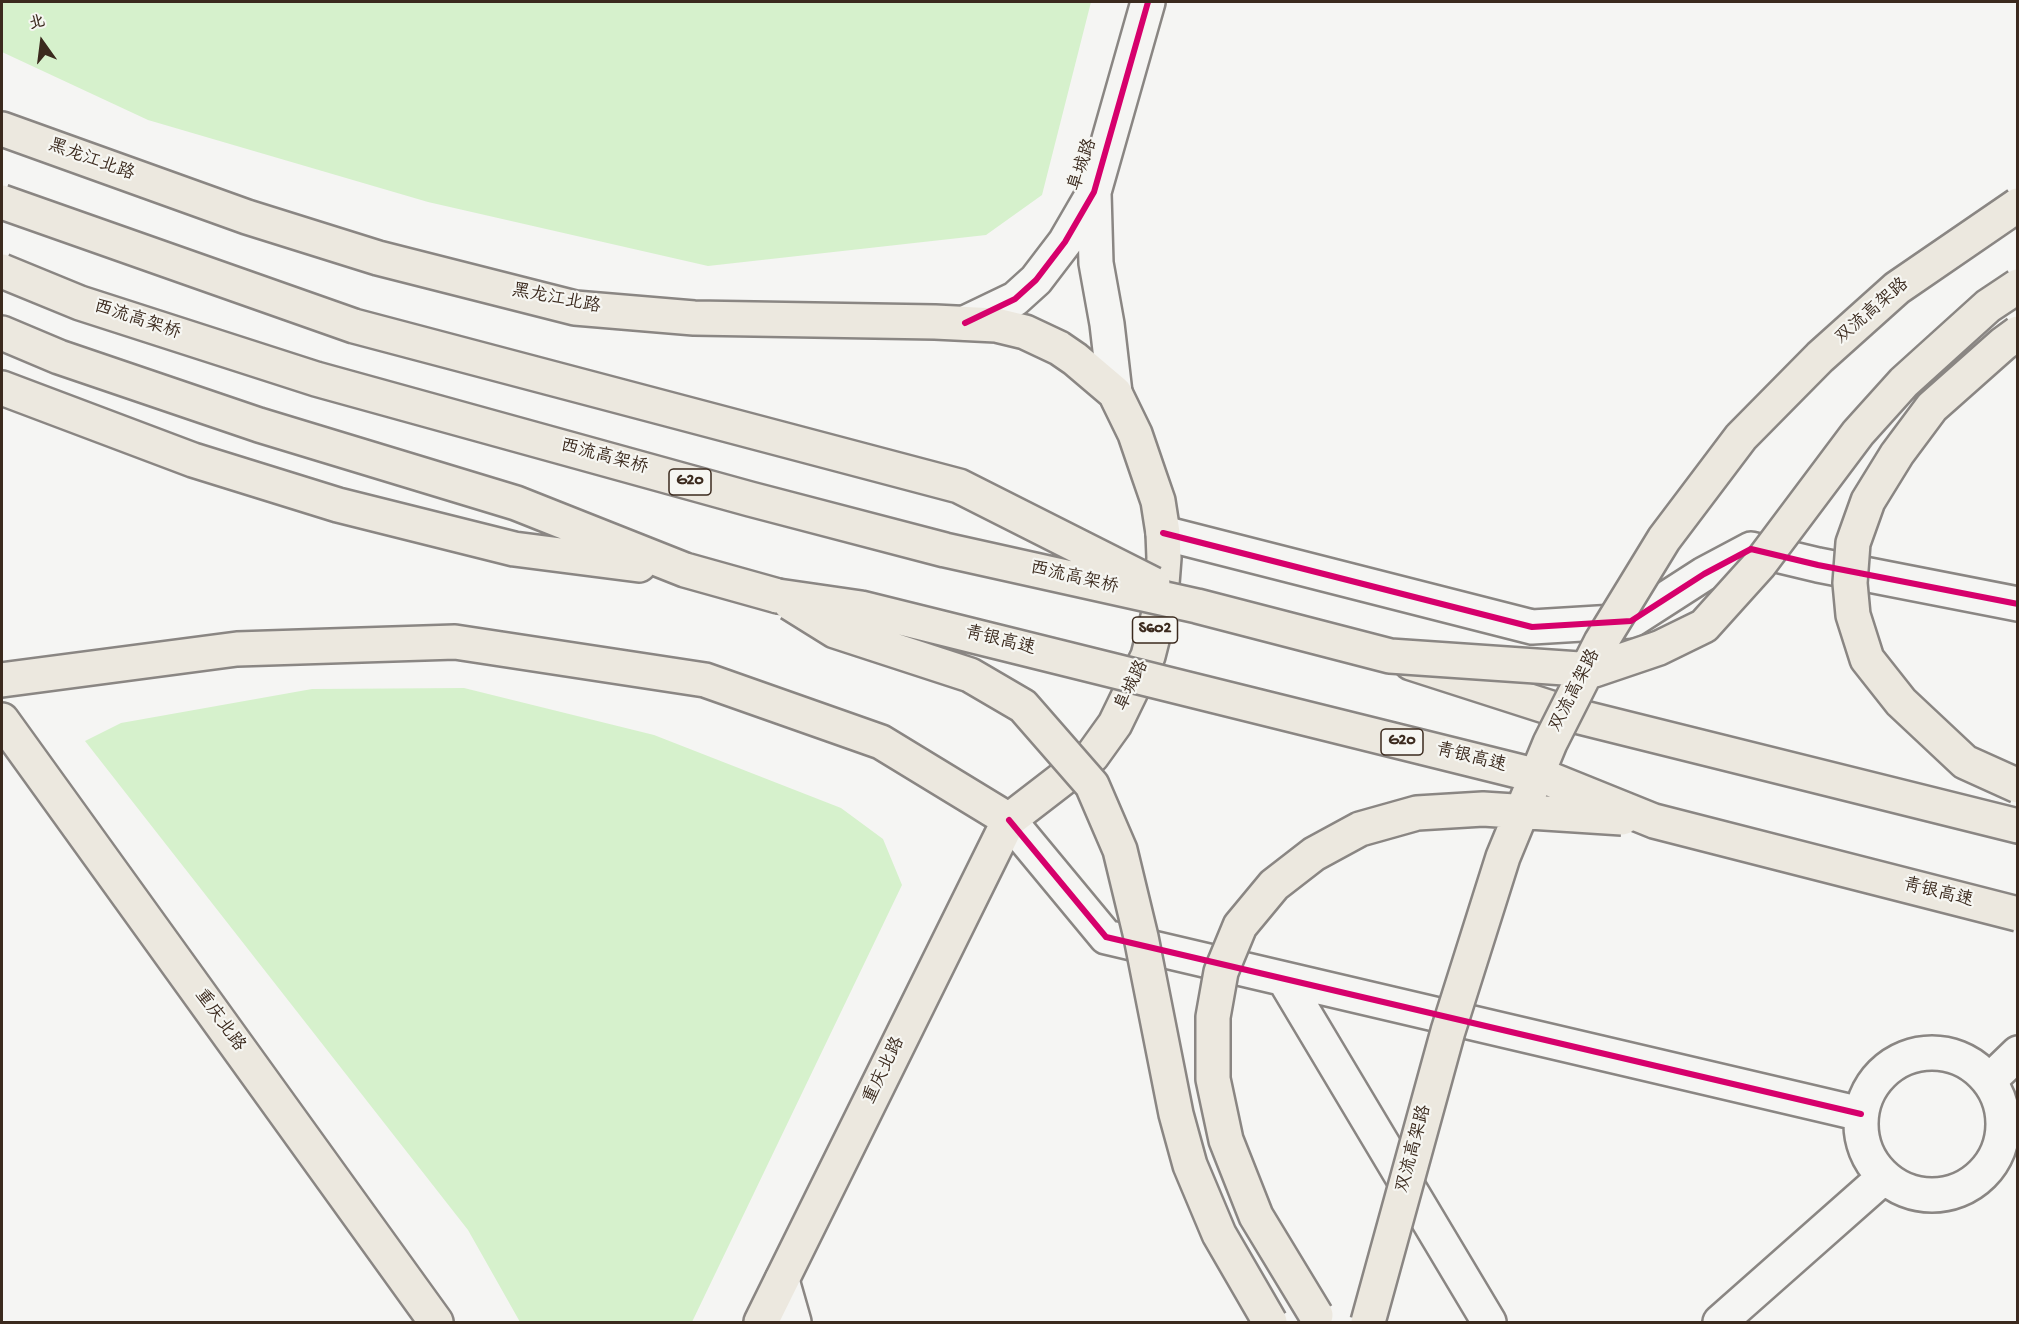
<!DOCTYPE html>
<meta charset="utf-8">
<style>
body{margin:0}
#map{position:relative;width:2019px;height:1324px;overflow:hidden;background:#f5f5f3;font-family:"Gochi Hand","LXGW WenKai TC",sans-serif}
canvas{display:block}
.frame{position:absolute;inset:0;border:3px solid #3b2a1e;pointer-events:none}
.north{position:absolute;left:12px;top:12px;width:60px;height:60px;-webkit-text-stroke:4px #f6f6f2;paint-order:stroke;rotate:346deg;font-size:16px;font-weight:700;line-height:24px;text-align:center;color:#3b2a1e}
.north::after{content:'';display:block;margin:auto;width:21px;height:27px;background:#3b2a1e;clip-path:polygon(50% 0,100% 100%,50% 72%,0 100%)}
</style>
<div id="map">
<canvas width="2019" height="1324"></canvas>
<div class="frame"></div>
<div class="north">北</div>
</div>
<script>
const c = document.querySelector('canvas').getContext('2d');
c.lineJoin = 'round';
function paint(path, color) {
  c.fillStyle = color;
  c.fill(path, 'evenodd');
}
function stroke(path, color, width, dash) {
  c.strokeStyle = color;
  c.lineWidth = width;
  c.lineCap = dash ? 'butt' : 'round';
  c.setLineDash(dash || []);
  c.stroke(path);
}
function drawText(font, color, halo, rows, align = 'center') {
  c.font = font + ' "Gochi Hand","LXGW WenKai TC",sans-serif';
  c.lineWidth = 4.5;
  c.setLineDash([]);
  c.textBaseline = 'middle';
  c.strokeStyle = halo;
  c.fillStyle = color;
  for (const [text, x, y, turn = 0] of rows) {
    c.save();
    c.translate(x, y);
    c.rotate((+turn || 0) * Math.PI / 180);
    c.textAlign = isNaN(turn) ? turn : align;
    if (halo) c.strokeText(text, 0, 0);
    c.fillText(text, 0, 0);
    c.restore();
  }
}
const green = new Path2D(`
 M2 2H1091L1042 195 986 235 708 266 428 202 148 120 2 52Z
 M464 688 654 735 841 808 883 839 902 885 692 1322H520L468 1230 85 741 121 723 312 689Z`);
const street = new Path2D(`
 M1094 193 1096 263 1107 324 1115 393
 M965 323 1015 299 1036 280 1065 242 1094 192 1148 2
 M1163 533 1532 627 1631 621 1704 574 1751 549 1818 565 2018 604
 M1009 820 1106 937 1861 1114
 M1284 979 1489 1322
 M1861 1124a71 71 0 1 1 142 0a71 71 0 1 1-142 0Z
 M1989 1081 2018 1053
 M782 1280 794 1322
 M1720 1322 1884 1177`);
const primary = new Path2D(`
 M2 129 247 217 378 258 575 308 694 318 935 322 996 325 1025 332 1059 348 1075 359 1115 393 1135 434 1149 475 1158 501 1163 533 1164 558 1160 609 1148 656 1115 724 1092 756 1009 820 761 1322
 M2 680 237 649 455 642 705 680 881 742 1009 820
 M2 720 436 1322`);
const highway = new Path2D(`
 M2 333 59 357 259 425 516 503 685 570 778 596
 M2 388 193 460 338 505 514 549 639 565
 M1411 663 1576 716 2018 826`);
const highwayBridge = new Path2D(`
 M2 202 354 326 959 486 1153 584
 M2 271 80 303 316 379 750 499 945 550 1197 606 1390 656 1594 670 1659 648 1704 626 1759 565 1858 433 1904 382 1988 306 2018 286
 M2018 333 2003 344 1932 407 1897 454 1868 501 1853 543 1850 583 1853 615 1867 659 1901 702 1965 762 2018 786
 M778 596 861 608 1550 779 1654 821 2018 914
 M790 603 835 631 970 675 1023 706 1092 785 1120 850 1141 937 1176 1114 1190 1165 1219 1234 1270 1322
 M1316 1315 1256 1216 1226 1140 1213 1079V1017L1221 972 1240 926 1274 885 1314 854 1360 829 1417 813 1483 809 1622 818
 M1368 1322 1448 1031 1503 857 1550 743 1601 642 1664 539 1741 437 1820 357 1897 288 2018 205`);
const cycleway = new Path2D(`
 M965 323 1015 299 1036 280 1065 242 1094 192 1148 2
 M1163 533 1532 627 1631 621 1704 574 1751 549 1818 565 2018 604
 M1009 820 1106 937 1861 1114`);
const shields = [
 [690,482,42],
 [1155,630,45],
 [1402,742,42]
];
const shieldNames = [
 ["G20",690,482],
 ["S602",1155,630],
 ["G20",1402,742]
];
const streetNames = [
 ["黑龙江北路",91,161,20],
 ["阜城路",1084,165,-71],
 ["黑龙江北路",556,300,11],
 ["双流高架路",1873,312,-41],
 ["西流高架桥",137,321,18],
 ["西流高架桥",604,458,15],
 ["西流高架桥",1074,579,13],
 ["青银高速",1000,642,14],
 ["阜城路",1133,686,-64],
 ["双流高架路",1576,691,-63],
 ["青银高速",1471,759,14],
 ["青银高速",1938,894,14],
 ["重庆北路",219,1021,54],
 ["重庆北路",885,1071,-64],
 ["双流高架路",1415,1149,-75]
];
paint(green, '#d6f1cc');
stroke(street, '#8a8683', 38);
stroke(primary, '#8a8683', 38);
stroke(highway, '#8a8683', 38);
stroke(street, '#f5f5f3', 33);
stroke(primary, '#ece8df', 33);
stroke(highway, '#ece8df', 33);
stroke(highwayBridge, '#8a8683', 38, []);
stroke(highwayBridge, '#ece8df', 33);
stroke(cycleway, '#d6006c', 6);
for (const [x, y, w] of shields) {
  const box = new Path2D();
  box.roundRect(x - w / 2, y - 13, w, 26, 4.5);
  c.fillStyle = '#f6f6f2';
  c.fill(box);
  stroke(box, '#3b2a1e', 1.5);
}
drawText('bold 16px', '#3b2a1e', null, shieldNames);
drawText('18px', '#3b2a1e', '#f6f6f2', streetNames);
</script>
